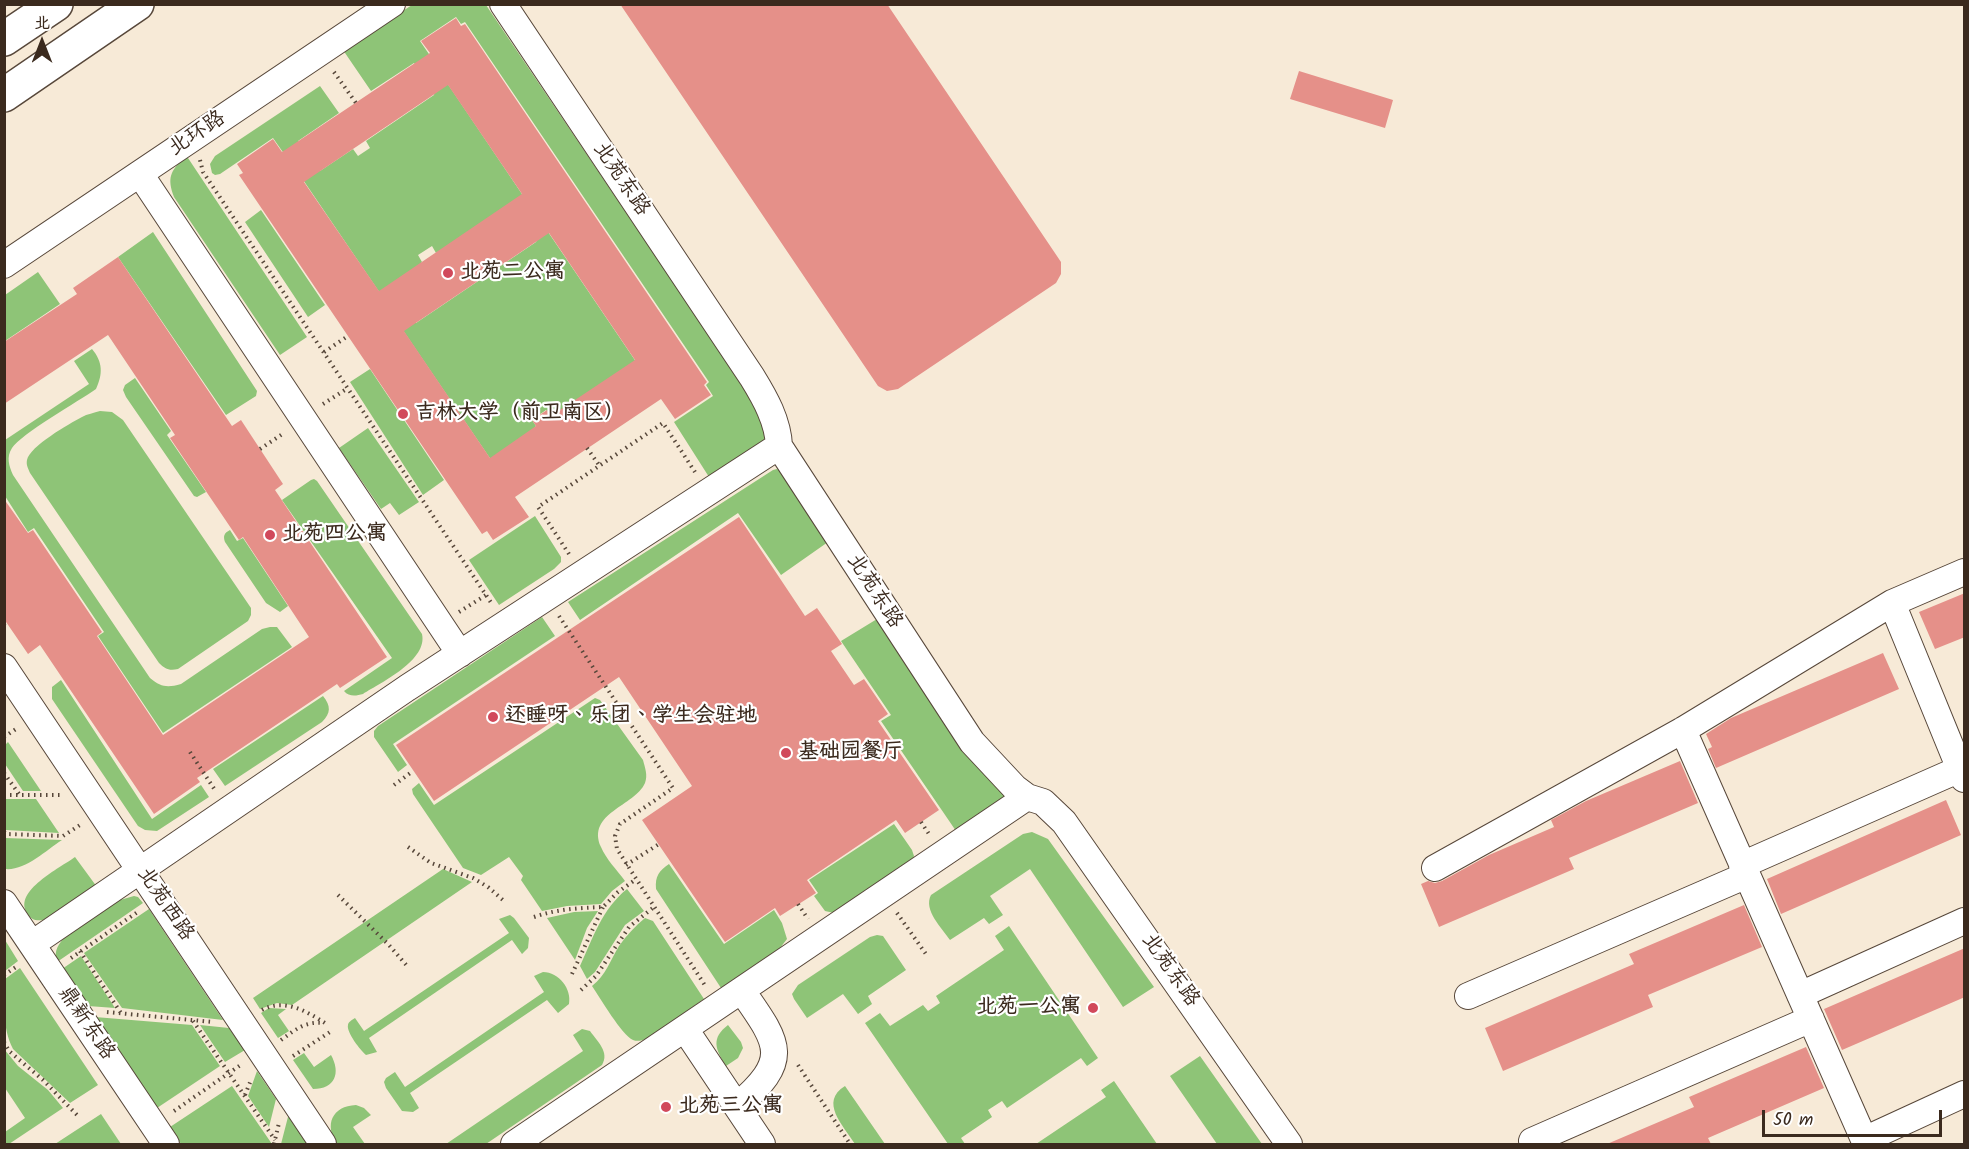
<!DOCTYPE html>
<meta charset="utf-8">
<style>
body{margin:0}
#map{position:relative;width:1969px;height:1149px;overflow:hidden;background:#f7ead7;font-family:Kalam,"LXGW WenKai TC",sans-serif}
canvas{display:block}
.frame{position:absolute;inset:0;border:6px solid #3b2a1e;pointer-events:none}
.north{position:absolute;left:12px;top:12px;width:60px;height:60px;-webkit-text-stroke:4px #fff;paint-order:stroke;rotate:0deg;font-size:16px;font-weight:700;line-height:24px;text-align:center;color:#3b2a1e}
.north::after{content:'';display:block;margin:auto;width:21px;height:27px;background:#3b2a1e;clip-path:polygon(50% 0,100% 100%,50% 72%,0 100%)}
.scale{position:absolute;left:1762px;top:1110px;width:180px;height:27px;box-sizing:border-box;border:3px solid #3b2a1e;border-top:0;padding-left:8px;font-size:18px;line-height:21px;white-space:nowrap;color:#3b2a1e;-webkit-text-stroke:4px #fff;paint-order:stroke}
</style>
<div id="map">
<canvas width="1969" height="1149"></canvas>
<div class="frame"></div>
<div class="north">北</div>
<div class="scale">50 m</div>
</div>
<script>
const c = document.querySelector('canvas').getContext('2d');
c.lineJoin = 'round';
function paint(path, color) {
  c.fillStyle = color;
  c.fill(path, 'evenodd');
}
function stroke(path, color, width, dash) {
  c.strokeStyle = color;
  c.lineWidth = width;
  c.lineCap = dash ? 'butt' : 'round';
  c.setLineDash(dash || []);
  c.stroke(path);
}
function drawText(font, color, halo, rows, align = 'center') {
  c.font = font + ' Kalam,"LXGW WenKai TC",sans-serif';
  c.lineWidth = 4.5;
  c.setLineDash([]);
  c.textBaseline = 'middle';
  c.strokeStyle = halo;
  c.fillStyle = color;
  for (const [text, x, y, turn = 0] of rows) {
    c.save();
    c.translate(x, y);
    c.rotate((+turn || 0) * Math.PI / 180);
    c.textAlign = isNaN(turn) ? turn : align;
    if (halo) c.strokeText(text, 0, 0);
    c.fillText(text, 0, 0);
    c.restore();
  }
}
const green = new Path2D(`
 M412 5H486L741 383 765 428 766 440 709 477 674 422 713 396 706 385 709 382 465 22 461 24 456 17 420 41 433 60 419 69 414 63 371 91 343 50Z
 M439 71 528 203 436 253 432 246 418 255 422 262 384 299 295 168 310 157 320 171 353 149 358 156 370 148 366 141 434 95Z
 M320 86 339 113 298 141 303 148 287 158 273 138 220 174 215 175 212 173 210 164 215 156Z
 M185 157 188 158 307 337 280 355 174 197C167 178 170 171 185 157Z
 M261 210 325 305 308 317 245 222Z
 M544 226 645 375 551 416 546 410 532 420 536 426 500 473 398 323H416L536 242Z
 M153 232 257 391 256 396 226 415 118 257Z
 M38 272 60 304 5 341V295Z
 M92 349C103 362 103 374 96 389 79 401 21 434 12 448 6 457 9 466 13 475L150 678C161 687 167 688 181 684L262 629 270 627H277L292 647 163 733 98 636 104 632 34 528 28 532 5 496V440L89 384 74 361Z
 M370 369 444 480 423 495 350 382Z
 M135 378 171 431 167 435 206 492 197 497 194 496 126 397 123 390 125 385Z
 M100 411 112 412 123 420 251 608V615L248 621 178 669C169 671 165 669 159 663L30 473C28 468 26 465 27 460 30 446 69 424 82 417 87 414 94 413 100 411Z
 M368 428 419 502 399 515 390 503 381 509 339 448Z
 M777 469 784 473 828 542 781 575 738 513 580 620 568 602 773 470Z
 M314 479 317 481 422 634C428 660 382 682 363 694 356 696 349 697 344 691L392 658 282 500 311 480Z
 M535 516 561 557V562L554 569 499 605 469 560Z
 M230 530 237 541 243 538 288 606 280 612 266 603 225 542C223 536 224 533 230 530Z
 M542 617 555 636 393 744 407 765 398 772 374 737V731L378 726Z
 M877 619 1005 796V798L956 831 881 721 891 715 841 641Z
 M61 680 152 819 201 785 209 797 157 831 145 830 138 826 52 699V687Z
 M323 696C331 706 331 713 322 722L225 786 213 769Z
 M595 698 600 700 643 760C645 768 648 775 645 783 635 806 586 813 601 847 606 859 617 870 625 881L612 891 601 904 567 906 542 911 521 880 523 876 509 857 481 875 463 868 413 794 412 789 419 783 434 805Z
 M8 742 41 791H23L5 764V745Z
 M4 799H36L59 833 6 830Z
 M894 824 912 850 914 856 913 859 834 913 825 911 814 896 818 893 809 880Z
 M1032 832 1048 839 1154 987 1123 1007 1030 869 990 896 1003 915 989 924 984 918 950 940C942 928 923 910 931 895L1023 834Z
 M5 838 62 840C45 851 25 871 5 869Z
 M75 857 97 887 43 920C36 921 31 920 27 913 13 891 60 868 75 857Z
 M669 864 724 944 774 910 782 923 787 939 780 948 721 988 656 889C655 876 659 871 669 864Z
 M443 869 472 882 292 1005 277 1003 260 1009 253 998Z
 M627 889 644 911 625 925 595 972 587 979 580 966C593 938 602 909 627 889Z
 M134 896 138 897 143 903 57 962C53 951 59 943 66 936L120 900Z
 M149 909 223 1020 122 1008 84 953Z
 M598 911 587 928 575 960 547 918 574 912Z
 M510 915 514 918 529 938 528 948 522 954 512 940 369 1038 377 1052 366 1055C361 1051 346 1032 348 1025 348 1022 352 1020 355 1018L364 1031 509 933 499 919Z
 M645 918 653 921 704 999 647 1039C642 1040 638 1042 633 1040 622 1035 600 998 592 986 606 975 610 961 619 946 627 935 635 926 645 918Z
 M1009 926 1098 1058 1087 1066 1081 1058 1007 1108 1002 1101 988 1110 992 1117 961 1138 965 1144H948L865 1023 880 1013 890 1026 923 1005 928 1011 940 1003 936 996 1004 950 995 936Z
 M877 935 883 936 906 970 868 996 872 1004 858 1014 843 994 807 1018 794 999 792 994 798 985 870 937Z
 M5 940 18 961 5 971 4 970Z
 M81 956 115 1008 88 1006 62 969Z
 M20 968 98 1085 70 1103 13 1049C2 1027 4 1003 5 979Z
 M543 972C559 972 572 989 569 1004L558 1013 547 1000 410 1093 419 1108 413 1112 402 1111 386 1088 384 1082 386 1078 395 1072 405 1087 544 992 534 976Z
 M269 1008 286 1009 278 1015 289 1031 278 1038 261 1013Z
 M95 1017 192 1025 220 1066 157 1108Z
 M200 1025 229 1028 245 1050 225 1062Z
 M728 1025 741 1042 743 1048 738 1058 726 1066C715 1049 711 1038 728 1025Z
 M582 1029 590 1031C597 1041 610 1052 602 1065L486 1144H446L583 1051 573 1035Z
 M4 1049 18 1066 48 1090 63 1108 9 1144H5V1132L25 1118 5 1088Z
 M304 1053 314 1067 331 1055C341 1073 335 1089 313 1089L293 1060Z
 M1200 1056 1262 1144H1217L1170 1076Z
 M257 1071 276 1099 269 1127 248 1096Z
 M1114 1081 1157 1144H1036L1106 1097 1101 1090Z
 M232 1086 272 1144H181L170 1127Z
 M845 1086 885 1144H855C843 1125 819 1102 845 1086Z
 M356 1105 364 1108 371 1115 353 1127 365 1144H337C324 1125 332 1106 356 1105Z
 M289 1113 309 1144H281Z
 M101 1114 121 1144H55Z`);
const building = new Path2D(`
 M620 4H887L1061 262V274L1056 283 898 389 887 391 878 386Z
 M456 18 461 26 465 24 707 382 704 385 711 395 675 419 661 399 515 497 529 517 493 540 487 531 482 534 239 175 243 173 237 164 273 139 282 152 430 53 421 41ZM448 85 522 194 379 291 304 182ZM549 233 635 360 551 416 547 410 532 420 536 426 490 458 404 331Z
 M1299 71 1393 100 1385 128 1290 99Z
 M118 257 232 426 241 420 283 484 275 490 387 657 340 688 337 684 197 778 200 782 154 814 40 645 28 654 4 619V499L28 533 33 530 102 632 97 636 163 735 309 637 243 537 239 540 170 438 175 435 108 335 4 404V342L77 294 73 288Z
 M739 517 805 616 817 608 842 644 831 651 854 685 864 679 888 714 878 721 939 810 905 833 896 820 807 880 816 893 780 916 775 908 725 942 642 820 692 786 619 677 434 801 396 745Z
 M1965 593V637L1935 649 1919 612Z
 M1883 653 1899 689 1716 768 1708 749 1712 747 1706 734 1731 718Z
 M1680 761 1698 803 1569 858 1574 869 1439 927 1421 884 1428 881 1435 883 1442 881 1489 855 1554 827 1551 820 1586 801Z
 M1946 800 1961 835 1781 914 1767 879Z
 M1744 905 1762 947 1648 995 1653 1007 1503 1071 1485 1028 1634 964 1629 954Z
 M1965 948V997L1842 1050 1824 1009Z
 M1806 1047 1824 1088 1708 1138 1711 1144H1607L1694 1107 1689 1097Z`);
const path = new Path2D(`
 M334 72 356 103
 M200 160 203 172 492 604
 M324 352 348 336
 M323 404 348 388
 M587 448 599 465
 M260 449 284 433
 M569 554 538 507 663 423 695 472
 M459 612 486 595
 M559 616 673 788 620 824 615 836 617 849 706 987
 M4 624 7 622
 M4 737 16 729
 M190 752 215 790
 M4 773 19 794
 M394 785 413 771
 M4 795H61
 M921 822 929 834
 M4 832 6 834 63 836 80 825
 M408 847 431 863 473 878 488 887 504 901
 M626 865 659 844
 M338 895 389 945 408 967
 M798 904 808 919
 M897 913 928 957
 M534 917C557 909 579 908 603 907L618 892 635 880
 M80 951 121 1013
 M71 958 139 911
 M572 974 603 907
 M4 975 19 965
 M581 990 596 976 629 927 654 907
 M262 1010C284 998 306 1011 325 1023
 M107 1012 213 1022
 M193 1021 275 1140
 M281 1040C295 1030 305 1021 323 1023
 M4 1042 9 1051 43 1080 77 1115
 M293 1056 330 1032
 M798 1065 850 1144
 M245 1095 251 1080
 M174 1111 242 1064
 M274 1144 279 1123`);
const minor = new Path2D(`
 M503 4 752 377C765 398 778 421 779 446L972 742 1015 788 1027 797 1043 802 1064 822 1289 1144
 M140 174 460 654
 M4 265 392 4
 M1892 603 1964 779
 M4 667 323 1144
 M1683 730 1866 1144
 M1742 865 1960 769
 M1435 868 1683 730 1892 603 1964 572
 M4 903 166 1144
 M32 944 407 688 779 446
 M1800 995 1964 921
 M1468 996 1747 875
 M685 1029 762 1144
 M737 1106C792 1059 779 1044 742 991
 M1864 1140 1964 1094
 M1532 1141 1811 1019
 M514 1144 1027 797`);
const major = new Path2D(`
 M4 39 56 4
 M4 95 137 4`);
const markers = [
 [448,273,6,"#d1495b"],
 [403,414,6,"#d1495b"],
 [270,535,6,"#d1495b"],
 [493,717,6,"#d1495b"],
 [786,753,6,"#d1495b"],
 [1093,1008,6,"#d1495b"],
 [666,1107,6,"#d1495b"]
];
const streetNames = [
 ["北环路",198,135,-34],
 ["北苑东路",620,180,56],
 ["北苑东路",873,592,57],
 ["北苑西路",164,905,56],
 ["北苑东路",1169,971,55],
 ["鼎新东路",85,1024,56]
];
const poiNames = [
 ["北苑二公寓",460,273],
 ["吉林大学（前卫南区）",415,414],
 ["北苑四公寓",282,535],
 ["还睡呀、乐团、学生会驻地",505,717],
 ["基础园餐厅",798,753],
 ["北苑一公寓",1081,1008,"right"],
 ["北苑三公寓",678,1107]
];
paint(green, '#8ec477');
paint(building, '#e59089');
stroke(minor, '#57473a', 28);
stroke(major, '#57473a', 36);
stroke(path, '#57473a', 4, [1.5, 4.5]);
stroke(minor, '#fff', 26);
stroke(major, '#fff', 33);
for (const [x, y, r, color] of markers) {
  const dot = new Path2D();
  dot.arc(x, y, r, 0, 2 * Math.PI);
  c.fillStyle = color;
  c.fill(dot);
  stroke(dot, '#fff', 2);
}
drawText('21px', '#3b2a1e', '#fff', streetNames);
drawText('bold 21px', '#3b2a1e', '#fff', poiNames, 'left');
</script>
